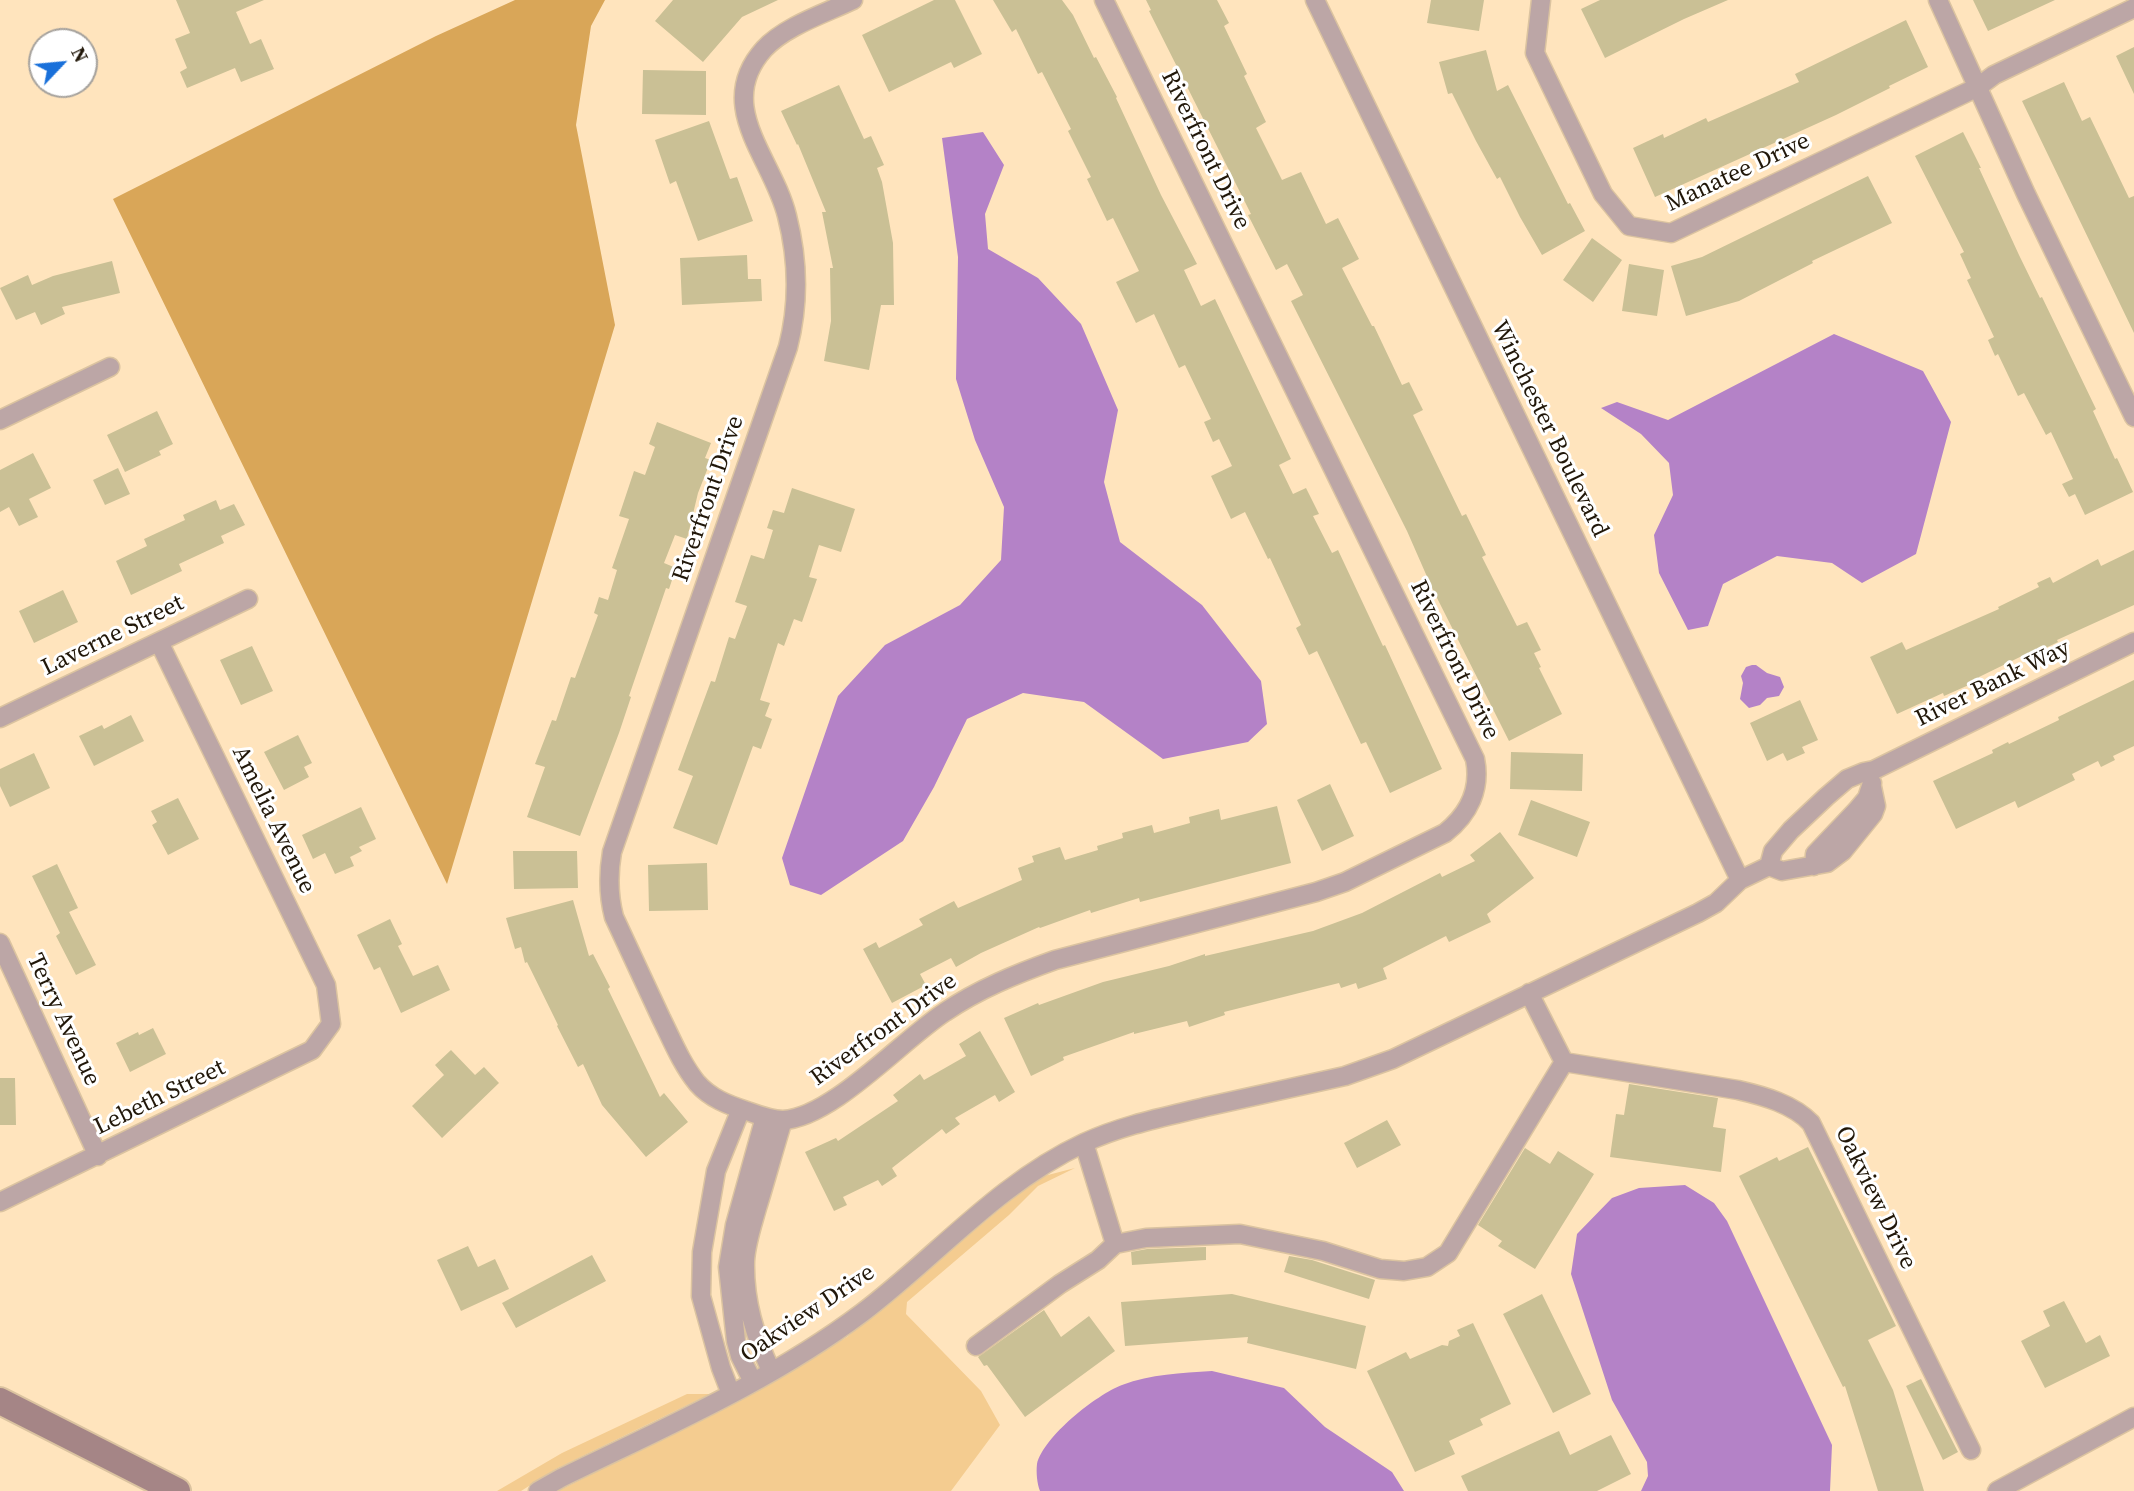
<!DOCTYPE html>
<style>
body{margin:0}
#map{position:relative;width:2134px;height:1491px;overflow:hidden;background:#ffe4bd;font-family:"Source Serif 4",serif}
canvas{display:block}
.north{position:absolute;left:28px;top:28px;width:70px;height:70px;box-sizing:border-box;background:#fff;border:2px solid #a6a29d;border-radius:50%;rotate:64deg;font-size:19px;font-weight:700;line-height:28px;text-align:center;color:#211709}
.north::after{content:'';display:block;margin:auto;width:24px;height:32px;background:#1970da;clip-path:polygon(50% 0,100% 100%,50% 72%,0 100%)}
</style>
<div id="map">
<canvas width="2134" height="1491"></canvas>
<div class="north">N</div>
</div>
<script>
const c = document.querySelector('canvas').getContext('2d');
c.lineJoin = 'round';
function paint(path, color) {
  c.fillStyle = color;
  c.fill(path, 'evenodd');
}
function stroke(path, color, width, dash) {
  c.strokeStyle = color;
  c.lineWidth = width;
  c.lineCap = dash ? 'butt' : 'round';
  c.setLineDash(dash || []);
  c.stroke(path);
}
function drawText(font, color, halo, rows, align = 'center') {
  c.font = font + ' "Source Serif 4",serif';
  c.lineWidth = 6;
  c.setLineDash([]);
  c.textBaseline = 'middle';
  c.strokeStyle = halo;
  c.fillStyle = color;
  for (const [text, x, y, turn = 0] of rows) {
    c.save();
    c.translate(x, y);
    c.rotate((+turn || 0) * Math.PI / 180);
    c.textAlign = isNaN(turn) ? turn : align;
    if (halo) c.strokeText(text, 0, 0);
    c.fillText(text, 0, 0);
    c.restore();
  }
}
const green = new Path2D(`
 M1075 1168 1038 1186 1009 1215 907 1302 906 1314 981 1391 1000 1425 951 1491H558L745 1398 847 1337 1019 1193 1044 1176Z
 M687 1394H710L556 1469 521 1491H497L562 1453Z`);
const forest = new Path2D(`
 M515 0H605L591 26 576 125 615 325 447 884 113 199 436 36Z`);
const water = new Path2D(`
 M983 132 1004 165 985 214 988 249 1038 278 1081 324 1118 410 1104 482 1120 542 1202 605 1261 681 1267 724 1248 742 1163 759 1084 702 1023 693 967 719 934 787 903 841 821 895 790 885 782 858 838 696 885 645 960 605 1001 560 1004 507 975 440 956 379 958 257 942 138Z
 M1834 334 1923 371 1951 422 1916 554 1862 583 1832 563 1777 556 1723 584 1708 626 1688 630 1659 573 1654 535 1673 495 1669 463 1641 434 1601 408 1617 402 1668 420Z
 M1752 665H1756L1767 673 1780 677 1784 687 1779 696 1767 698 1760 705 1749 708 1740 699 1743 683 1741 676 1746 667Z
 M1685 1185 1714 1203 1727 1221 1832 1445 1830 1491H1641L1648 1476 1647 1462 1612 1400 1571 1274 1577 1234 1612 1198 1639 1188Z
 M1212 1371 1284 1388 1325 1427 1392 1472 1404 1491H1040C1037 1484 1036 1472 1037 1464 1044 1436 1096 1395 1122 1385 1151 1374 1181 1373 1212 1371Z`);
const building = new Path2D(`
 M176 0H264L236 12 250 44 261 39 274 69 241 82 235 68 187 88 180 72 187 68 175 39 190 33Z
 M673 0H778L742 17 703 62 655 21Z
 M934 0H955L982 54 954 68 951 62 889 92 862 35Z
 M993 0H1062L1073 15 1094 58 1096 57 1117 97 1116 98 1161 195 1197 264 1184 270 1201 306 1215 299 1291 459 1279 465 1293 494 1306 488 1319 514 1313 516 1332 553 1338 550 1383 646 1385 645 1442 769 1390 793 1366 742 1361 744 1317 651 1309 655 1296 628 1301 625 1270 558 1268 559 1245 512 1231 519 1211 476 1232 466 1219 439 1213 442 1204 422 1211 419 1185 365 1179 368 1154 314 1136 323 1116 282 1139 271 1113 218 1107 221 1087 179 1091 177 1068 131 1071 129 1042 72 1038 74 1016 29 1012 32Z
 M1146 0H1217L1229 23 1224 26 1247 74 1244 76 1266 122 1256 128 1282 180 1301 172 1326 224 1338 218 1359 259 1342 268 1372 326H1374L1402 385 1409 382 1423 410 1413 415 1462 516 1466 514 1486 555 1482 557 1517 626 1527 622 1541 650 1534 653 1541 667 1539 668 1562 714 1509 741 1432 588 1407 531 1291 301 1303 295 1287 264 1276 270 1248 215 1251 214 1149 11 1151 10Z
 M1431 0H1484L1479 31 1427 23Z
 M1600 0H1728L1684 19 1605 58 1581 9Z
 M1973 0H2055L1988 31Z
 M1906 20 1928 67 1889 86 1890 88 1836 115 1655 197 1633 148 1663 134 1664 138 1706 118 1708 122 1799 82 1795 74Z
 M2134 47V94L2116 56Z
 M1486 50 1497 91 1508 85 1568 204 1570 203 1585 231 1542 255 1520 217 1500 177 1497 179 1476 141 1452 93 1448 94 1439 62Z
 M643 70 706 71V115L642 114Z
 M2064 82 2082 121 2090 117 2129 198 2134 196V333L2022 101Z
 M839 85 864 139 871 136 884 165 877 168 882 182 893 243 894 305H881L869 370 824 361 831 321 830 268H833L822 212H826L798 144 797 145 781 111Z
 M709 121 730 179 737 177 753 221 698 241 676 181 670 184 655 140Z
 M1963 132 1981 168H1979L2019 255 2040 298 2042 297 2096 409 2093 411 2115 459 2117 458 2133 492 2085 515 2075 494 2069 497 2062 484 2073 479 2051 432 2046 435 2024 393 2018 396 1998 354 1995 356 1988 340 1994 337 1967 280 1971 278 1960 254 1964 252 1915 156Z
 M1868 176 1892 223 1812 261 1813 263 1739 301 1686 316 1671 266 1702 257Z
 M1592 238 1622 260 1593 302 1563 280Z
 M747 255 748 279H761L762 301 682 305 680 258Z
 M112 261 120 293 62 307 65 314 41 325 35 312 16 320 0 288 28 275 32 285 53 276Z
 M1629 264 1664 270 1657 316 1622 311Z
 M157 411 173 444 159 451 161 455 125 472 107 435Z
 M657 422 711 443 705 458 711 460 698 493 687 539 675 535 664 563 676 568 669 589 666 588 629 696 631 697 619 733 580 836 527 817 545 767 535 764 552 720 556 721 571 677 575 678 598 615 594 613 599 597 608 600 617 570 612 568 629 519 619 516 634 471 645 475 655 447 649 444Z
 M33 453 51 488 29 499 38 517 19 526 9 507 0 512V470Z
 M118 468 130 494 105 505 93 480Z
 M792 488 855 509 841 552 819 545 809 577 817 579 802 622 794 619 784 646 778 643 760 700 770 703 765 716 772 719 761 749 753 746 717 845 673 828 693 776 678 770 711 681 715 682 729 637 735 639 747 606 735 602 751 555 764 559 773 530 767 528 773 510 784 513Z
 M216 500 220 510 234 504 245 525 221 536 224 543 179 564 182 571 131 595 116 561 147 546 144 539 185 520 183 515Z
 M2134 550V605L2057 640 2058 642 2023 659 2022 656 1979 677 1980 680 1944 696 1943 693 1897 714 1870 657 1902 642 1906 650 1999 609 1998 607 2039 587 2037 583 2050 577 2053 583 2098 559 2101 566Z
 M63 590 78 622 34 643 19 611Z
 M252 646 273 691 241 705 220 660Z
 M2134 680V746L2113 756 2115 760 2101 767 2098 761 2072 774 2075 780 2018 808 2015 801 1956 829 1933 781 1993 753 1992 750 2008 742 2009 744 2059 720 2058 717Z
 M1800 700 1818 740 1802 747 1805 753 1787 761 1783 753 1767 761 1750 723Z
 M131 715 144 741 94 766 79 736 102 725 104 729Z
 M298 735 312 763 304 767 309 777 284 790 264 752Z
 M1511 752 1583 754 1582 791 1510 789Z
 M34 753 50 788 10 807 0 786V769Z
 M1330 784 1354 836 1322 851 1297 800Z
 M178 798 199 839 168 855 152 825 157 822 151 811Z
 M1531 800 1590 822 1577 857 1518 835Z
 M1277 806 1291 863 1140 902 1139 898 1091 913 1090 910 1040 928 1039 927 981 953 956 967 951 958 920 974 926 985 892 1003 863 949 876 942 879 948 923 925 919 919 954 901 958 908 1022 880 1018 868 1034 862 1032 856 1060 847 1065 860 1098 850 1097 846 1123 838 1122 833 1152 825 1154 833 1190 823 1189 817 1219 809 1221 820Z
 M361 807 376 839 359 847 362 851 350 857 354 866 335 874 325 853 313 859 302 835Z
 M1500 832 1534 878 1487 914 1491 922 1449 942 1446 936 1383 968 1387 979 1358 989 1356 983 1341 988 1339 983 1224 1012 1225 1015 1189 1027 1187 1021 1134 1034V1032L1063 1057 1064 1060 1031 1076 1004 1018 1038 1003 1039 1005 1103 982 1169 966 1205 954V956L1313 931 1362 913 1440 873 1442 877 1475 861 1470 855Z
 M513 851H577L578 888 514 889Z
 M707 863 708 910 649 911 648 865Z
 M57 864 78 908 69 912 96 965 76 975 56 936 60 933 32 876Z
 M573 900 589 956 593 954 610 987 608 989 660 1097 664 1093 688 1122 646 1157 602 1105 583 1064 578 1067 557 1026 558 1025 527 962 525 963 521 947 515 949 506 918Z
 M390 919 402 944 398 946 413 976 438 965 450 990 401 1013 380 967 374 970 357 935Z
 M153 1028 166 1054 130 1072 116 1043 138 1032 139 1035Z
 M980 1031 1015 1092 999 1102 995 1095 955 1118 960 1124 946 1134 942 1129 892 1168 897 1176 882 1186 878 1180 843 1197 847 1205 834 1211 805 1152 836 1138 838 1141 898 1101 893 1095 920 1074 924 1080 966 1056 959 1044Z
 M451 1050 475 1075 484 1067 499 1083 442 1138 412 1106 444 1075 435 1065Z
 M0 1078H15L16 1125H0Z
 M1629 1084 1718 1098 1713 1127 1726 1129 1721 1172 1610 1157 1616 1114 1624 1115Z
 M1387 1120 1401 1145 1357 1168 1344 1143Z
 M1808 1147 1896 1326 1868 1340 1893 1390 1924 1491H1878L1845 1386 1843 1387 1739 1176 1777 1157 1779 1161Z
 M1525 1148 1550 1164 1558 1151 1594 1174 1535 1269 1498 1246 1502 1241 1478 1225Z
 M468 1246 478 1267 495 1259 509 1289 461 1311 437 1260Z
 M1206 1247V1260L1132 1265 1131 1252 1147 1249Z
 M592 1255 606 1281 516 1328 502 1303Z
 M1289 1256 1312 1260 1375 1280 1369 1299 1284 1272Z
 M1232 1294 1366 1326 1356 1369 1247 1343 1248 1337 1125 1346 1121 1302Z
 M1542 1294 1591 1394 1553 1413 1503 1314Z
 M2064 1301 2086 1343 2100 1335 2110 1356 2045 1388 2021 1341 2050 1326 2043 1311Z
 M1044 1310 1061 1337 1089 1316 1115 1351 1025 1417 987 1365 984 1366 978 1357Z
 M1473 1323 1511 1404 1480 1419 1483 1425 1449 1441 1455 1454 1415 1472 1367 1371 1406 1352 1410 1359 1442 1345 1448 1346 1449 1341 1460 1336 1457 1330Z
 M1921 1379 1958 1452 1943 1460 1906 1386Z
 M1559 1431 1570 1455 1611 1435 1631 1474 1597 1491H1468L1461 1476Z`);
const minor = new Path2D(`
 M853 0C826 13 785 26 764 49 713 106 773 158 787 216 798 259 799 304 788 347L612 852C608 875 608 894 614 917 630 951 645 984 661 1018 672 1040 681 1063 697 1083 710 1098 728 1105 747 1111 758 1115 771 1120 783 1120 832 1118 903 1039 945 1012 979 989 1016 974 1055 960L1316 892 1345 882 1445 833C1469 814 1481 789 1475 759L1104 0
 M1315 0 1740 880
 M1541 0 1535 53 1603 194 1629 226 1671 233 1978 87 1994 75 2134 8
 M1938 0 2026 194 2134 417
 M0 420 110 367
 M0 718 248 599
 M1769 866 1773 851 1791 830 1826 797 1847 779 1864 772 1874 770 2134 642
 M1814 866 1815 854 1856 811 1867 798 1872 783
 M0 943 98 1156
 M1529 993 1564 1062
 M1564 1062 1738 1090C1764 1096 1793 1104 1811 1123L1971 1450
 M1084 1143 1115 1244
 M0 1202 312 1050 331 1024 326 985 159 642
 M976 1346 1060 1284 1098 1260 1115 1244 1146 1238 1240 1234 1323 1251 1380 1269 1404 1271 1427 1267 1448 1253 1564 1062
 M771 1371C755 1336 744 1301 745 1261 746 1243 752 1226 757 1208 766 1179 774 1149 783 1120
 M753 1382 740 1356 736 1341 728 1267 735 1225 765 1117
 M731 1394 721 1368 701 1296 702 1252 716 1171 741 1109
 M538 1491 561 1478C663 1428 770 1382 862 1313 936 1257 998 1183 1084 1143 1123 1125 1164 1117 1205 1107 1252 1097 1298 1086 1345 1076L1393 1059 1698 913 1716 903 1740 880 1769 866 1782 871 1827 863 1843 851 1873 814 1876 806 1872 787
 M1997 1491 2134 1417`);
const secondary = new Path2D(`
 M0 1401 177 1491`);
const streetNames = [
 ["Riverfront Drive",1205,150,64],
 ["Manatee Drive",1738,173,-25],
 ["Winchester Boulevard",1549,429,64],
 ["Riverfront Drive",709,499,-71],
 ["Laverne Street",113,636,-26],
 ["Riverfront Drive",1454,660,64],
 ["River Bank Way",1993,684,-26],
 ["Amelia Avenue",273,820,64],
 ["Terry Avenue",63,1020,65],
 ["Riverfront Drive",884,1030,-36],
 ["Lebeth Street",160,1098,-26],
 ["Oakview Drive",1875,1198,64],
 ["Oakview Drive",808,1314,-34]
];
paint(green, '#f4cc90');
paint(forest, '#d9a658');
paint(water, '#b482c7');
paint(building, '#cac095');
stroke(minor, '#dbc3a0', 21);
stroke(secondary, '#dbc3a0', 30);
stroke(minor, '#bca6a6', 18);
stroke(secondary, '#a58586', 26);
drawText('24px', '#211709', '#fff', streetNames);
</script>
